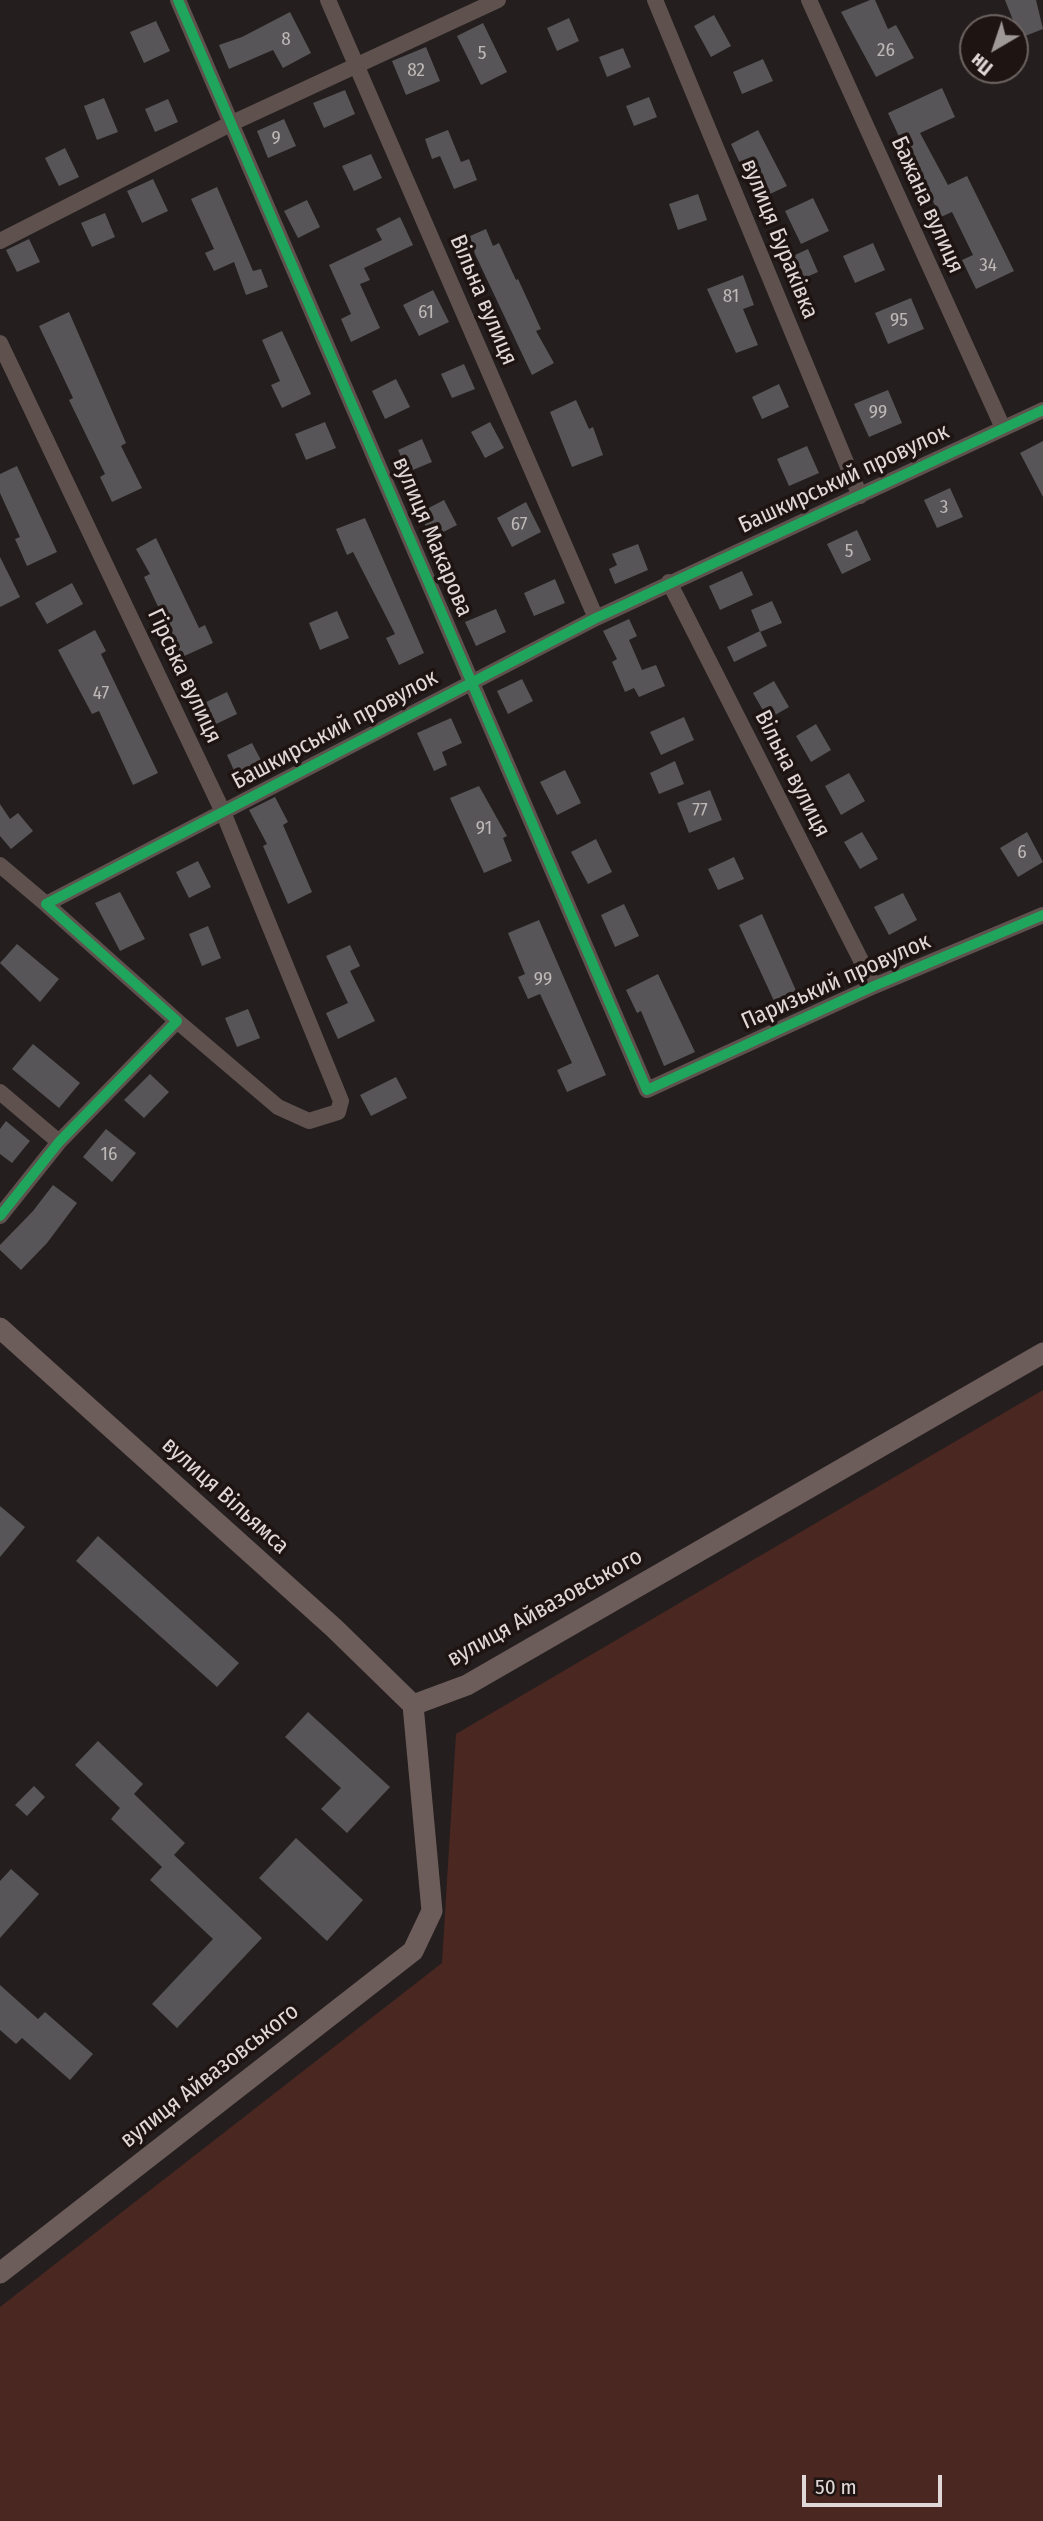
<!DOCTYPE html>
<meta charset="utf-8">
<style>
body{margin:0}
#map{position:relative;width:1043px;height:2521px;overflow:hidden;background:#241f1e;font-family:"Fira Sans Condensed",sans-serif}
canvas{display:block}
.north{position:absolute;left:959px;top:14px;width:70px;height:70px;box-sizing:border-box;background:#1e1412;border:2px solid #6c6361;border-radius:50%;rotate:219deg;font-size:19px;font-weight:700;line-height:28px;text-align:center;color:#e0d9d7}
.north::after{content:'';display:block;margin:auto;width:24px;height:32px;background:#9e9896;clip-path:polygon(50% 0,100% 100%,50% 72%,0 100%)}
.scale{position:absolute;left:802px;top:2475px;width:140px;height:32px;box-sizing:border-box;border:4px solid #e0d9d7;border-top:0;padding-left:9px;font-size:21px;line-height:24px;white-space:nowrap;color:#e0d9d7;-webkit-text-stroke:5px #1e1412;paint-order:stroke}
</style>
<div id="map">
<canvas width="1043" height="2521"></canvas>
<div class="north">Пн</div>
<div class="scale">50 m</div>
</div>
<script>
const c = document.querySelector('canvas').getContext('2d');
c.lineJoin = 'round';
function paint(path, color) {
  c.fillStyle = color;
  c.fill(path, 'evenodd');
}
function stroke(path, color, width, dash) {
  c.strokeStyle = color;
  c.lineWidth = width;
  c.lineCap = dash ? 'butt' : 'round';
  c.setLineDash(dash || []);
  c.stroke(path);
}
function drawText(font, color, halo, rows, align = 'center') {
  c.font = font + ' "Fira Sans Condensed",sans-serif';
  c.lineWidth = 7;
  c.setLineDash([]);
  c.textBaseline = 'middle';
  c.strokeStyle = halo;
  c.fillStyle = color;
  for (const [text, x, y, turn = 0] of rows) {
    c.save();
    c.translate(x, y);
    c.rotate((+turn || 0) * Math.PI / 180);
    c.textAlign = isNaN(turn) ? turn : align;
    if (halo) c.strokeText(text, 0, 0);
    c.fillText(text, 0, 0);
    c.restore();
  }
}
const green = new Path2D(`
 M1043 1390V2521H0V2307L442 1963 456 1734Z`);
const building = new Path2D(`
 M870 0H875L888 29 896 25 914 58 876 77 841 12Z
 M1005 0H1036L1043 29 1020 38Z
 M290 12 311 53 283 68 273 50 229 69 219 45 242 37Z
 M714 15 731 46 711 57 694 26Z
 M569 18 579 41 557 51 547 28Z
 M156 21 170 51 144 63 130 32Z
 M483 23 507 72 481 85 457 36Z
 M426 47 440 81 406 95 392 61Z
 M623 48 631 67 607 77 599 57Z
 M763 59 773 81 742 94 733 72Z
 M942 88 955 117 920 133 948 185 967 176 1014 271 976 289 962 260 973 255 952 212 941 217 926 188 915 194 900 166 910 160 888 113Z
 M345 90 355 114 324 128 313 103Z
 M649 97 657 117 634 126 626 106Z
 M104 98 118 132 97 140 84 106Z
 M168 99 178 122 155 132 145 109Z
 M284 119 296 146 268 158 257 131Z
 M448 130 461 162 469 159 477 180 454 189 440 156 432 159 425 139Z
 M758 130 787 186 757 200 731 144Z
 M65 148 79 177 59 186 45 158Z
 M371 154 382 178 354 191 342 166Z
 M153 179 168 211 142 223 127 191Z
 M217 187 253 271 261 269 268 287 246 295 234 262 214 271 205 253 214 249 191 199Z
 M698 194 707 220 678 230 669 204Z
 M813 198 829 231 801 244 785 211Z
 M307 200 320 227 298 238 284 211Z
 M105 213 115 237 92 247 81 223Z
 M400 217 413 245 364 268 370 280 360 284 380 328 351 342 341 319 351 314 329 265 382 240 376 229Z
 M486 229 493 246 499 243 516 280 518 279 541 329 536 331 554 363 532 375 475 254 470 236Z
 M29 239 40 262 17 272 6 250Z
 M873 243 885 270 855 283 843 256Z
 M808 249 818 272 790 284 780 262Z
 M743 275 754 305 743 309 758 345 736 353 707 289Z
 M433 290 449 322 419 336 403 305Z
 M911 298 924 329 888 344 875 313Z
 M69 312 126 443 121 446 142 488 112 502 100 477 105 474 69 400 73 398 39 326Z
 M282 331 311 394 282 408 271 385 280 381 262 340Z
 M464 364 475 389 452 398 441 374Z
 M396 379 410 407 385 419 372 391Z
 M779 384 789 407 762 419 752 397Z
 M888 390 902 423 869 437 854 404Z
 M576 400 589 429 593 427 603 455 572 467 550 412Z
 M325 422 336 448 306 460 295 434Z
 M490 422 504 448 485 458 471 432Z
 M422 439 432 462 408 472 398 450Z
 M1043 441V497L1020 453Z
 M807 446 819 473 789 486 777 459Z
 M17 466 57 552 27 566 15 539 20 537 0 493V474Z
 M950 488 963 517 937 528 924 500Z
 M444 500 457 525 432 538 419 513Z
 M526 502 541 532 512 547 497 518Z
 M365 518 424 653 399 665 386 638 395 634 353 552 347 555 336 529Z
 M857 530 871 560 842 574 827 544Z
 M156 538 199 628 205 625 213 643 182 657 144 577 150 574 136 549Z
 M638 544 648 570 615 584 609 569 617 565 612 554Z
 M0 557 20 597 0 607Z
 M742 571 753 595 720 610 709 586Z
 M555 579 565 603 534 616 524 593Z
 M72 583 83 604 47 624 35 603Z
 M772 601 782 623 760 632 751 610Z
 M496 609 506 632 476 646 465 622Z
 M337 611 349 638 320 650 309 623Z
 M629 619 637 636 629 640 642 670 656 665 665 686 639 697 634 688 625 692 612 662 617 659 603 631Z
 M95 630 106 651 101 654 158 773 133 785 99 711 92 714 58 650Z
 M760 631 767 646 734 662 727 647Z
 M522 679 533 701 508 714 497 691Z
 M774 681 789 707 768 719 753 693Z
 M227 692 237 714 212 726 202 704Z
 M684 717 694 740 661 755 650 732Z
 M451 718 462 743 442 752 447 765 434 771 417 733Z
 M816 724 831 750 811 762 796 736Z
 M252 743 263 764 237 777 227 755Z
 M675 761 684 784 659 794 650 773Z
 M565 770 581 803 557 815 540 782Z
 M849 773 865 801 841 815 825 786Z
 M479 786 507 836 503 838 512 861 484 873 450 798Z
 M710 790 722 820 689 833 677 803Z
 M275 797 288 822 283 825 312 892 288 904 263 846 267 844 249 810Z
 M0 804 10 819 18 813 33 831 11 849 0 836Z
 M862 832 878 859 860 869 844 842Z
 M1027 832 1043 862 1018 877 1000 848Z
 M596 839 612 872 588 884 571 852Z
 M734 857 744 879 718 890 708 869Z
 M198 861 211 887 189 898 176 872Z
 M120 892 145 939 120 951 95 903Z
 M903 893 917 920 889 935 874 907Z
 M624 904 639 936 615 947 601 915Z
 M762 914 802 1004 780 1014 739 925Z
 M539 920 606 1075 567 1092 557 1070 572 1063 540 994 528 999 518 977 525 974 508 933Z
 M208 926 221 958 202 966 189 934Z
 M17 944 59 979 40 1002 0 963Z
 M350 945 360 966 350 971 375 1021 338 1039 326 1013 348 1003 326 956Z
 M658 974 695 1052 664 1066 641 1011 637 1013 626 990Z
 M248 1009 260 1038 237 1047 225 1018Z
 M33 1044 80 1083 59 1108 12 1069Z
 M150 1074 169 1092 144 1118 124 1100Z
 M396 1077 407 1098 371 1116 360 1095Z
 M6 1121 30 1141 12 1163 0 1154V1129Z
 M106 1129 136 1153 112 1182 83 1157Z
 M53 1185 77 1203 47 1243 21 1270 0 1250V1245L33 1211Z
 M0 1506 25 1527 0 1557Z
 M98 1536 239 1663 217 1687 76 1561Z
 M308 1712 390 1787 347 1833 321 1809 341 1788 285 1737Z
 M98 1741 143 1784 134 1794 185 1843 174 1855 262 1938 177 2028 152 2004 213 1939 150 1880 162 1867 111 1819 120 1808 75 1765Z
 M34 1786 45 1797 27 1816 15 1805Z
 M296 1838 363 1900 327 1941 259 1878Z
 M11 1869 39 1894 0 1938V1881Z
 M0 1985 38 2019 45 2012 93 2054 70 2080 22 2038 16 2044 0 2030Z`);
const street = new Path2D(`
 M178 0 647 1090 874 986 1043 915
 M328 0 596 618
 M655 0 860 496
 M809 0 1003 428
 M0 241 230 124 498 0
 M0 343 223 812 341 1101 338 1112 309 1121 278 1107 177 1021
 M669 582 874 986
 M0 865 46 904
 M0 1092 59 1142
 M0 1216 59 1142 177 1021 46 904 596 618 1043 410`);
const secondary = new Path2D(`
 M0 1328 334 1628 413 1705
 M413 1705 467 1685 1043 1353
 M0 2273 413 1951 432 1911 413 1705`);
const cycleway = new Path2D(`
 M178 0 647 1090 874 986 1043 915
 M0 1216 59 1142 177 1021 46 904 596 618 1043 410`);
const numberNames = [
 ["8",286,40],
 ["26",886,51],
 ["5",482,54],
 ["82",416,71],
 ["9",276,139],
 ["34",988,266],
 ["81",731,297],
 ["61",426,313],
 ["95",899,321],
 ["99",878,413],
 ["3",944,508],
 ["67",519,525],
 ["5",849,552],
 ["47",101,694],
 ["77",700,811],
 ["91",484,829],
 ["6",1022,853],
 ["99",543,980],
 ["16",109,1155]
];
const streetNames = [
 ["Бажана вулиця",927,205,66],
 ["вулиця Бураківка",779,239,68],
 ["Вільна вулиця",483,300,67],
 ["Башкирський провулок",844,479,-25],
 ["вулиця Макарова",432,537,67],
 ["Гірська вулиця",184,676,65],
 ["Башкирський провулок",335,730,-28],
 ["Вільна вулиця",792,774,63],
 ["Паризький провулок",836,982,-24],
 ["вулиця Вільямса",225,1496,42],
 ["вулиця Айвазовського",545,1608,-29],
 ["вулиця Айвазовського",210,2076,-38]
];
paint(green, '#4b2721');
paint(building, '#575557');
stroke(street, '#5f514e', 16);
stroke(secondary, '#6c5c5a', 21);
stroke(cycleway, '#20a55d', 10);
drawText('19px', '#beb8b7', null, numberNames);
drawText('23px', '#e0d9d7', '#1e1412', streetNames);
</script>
